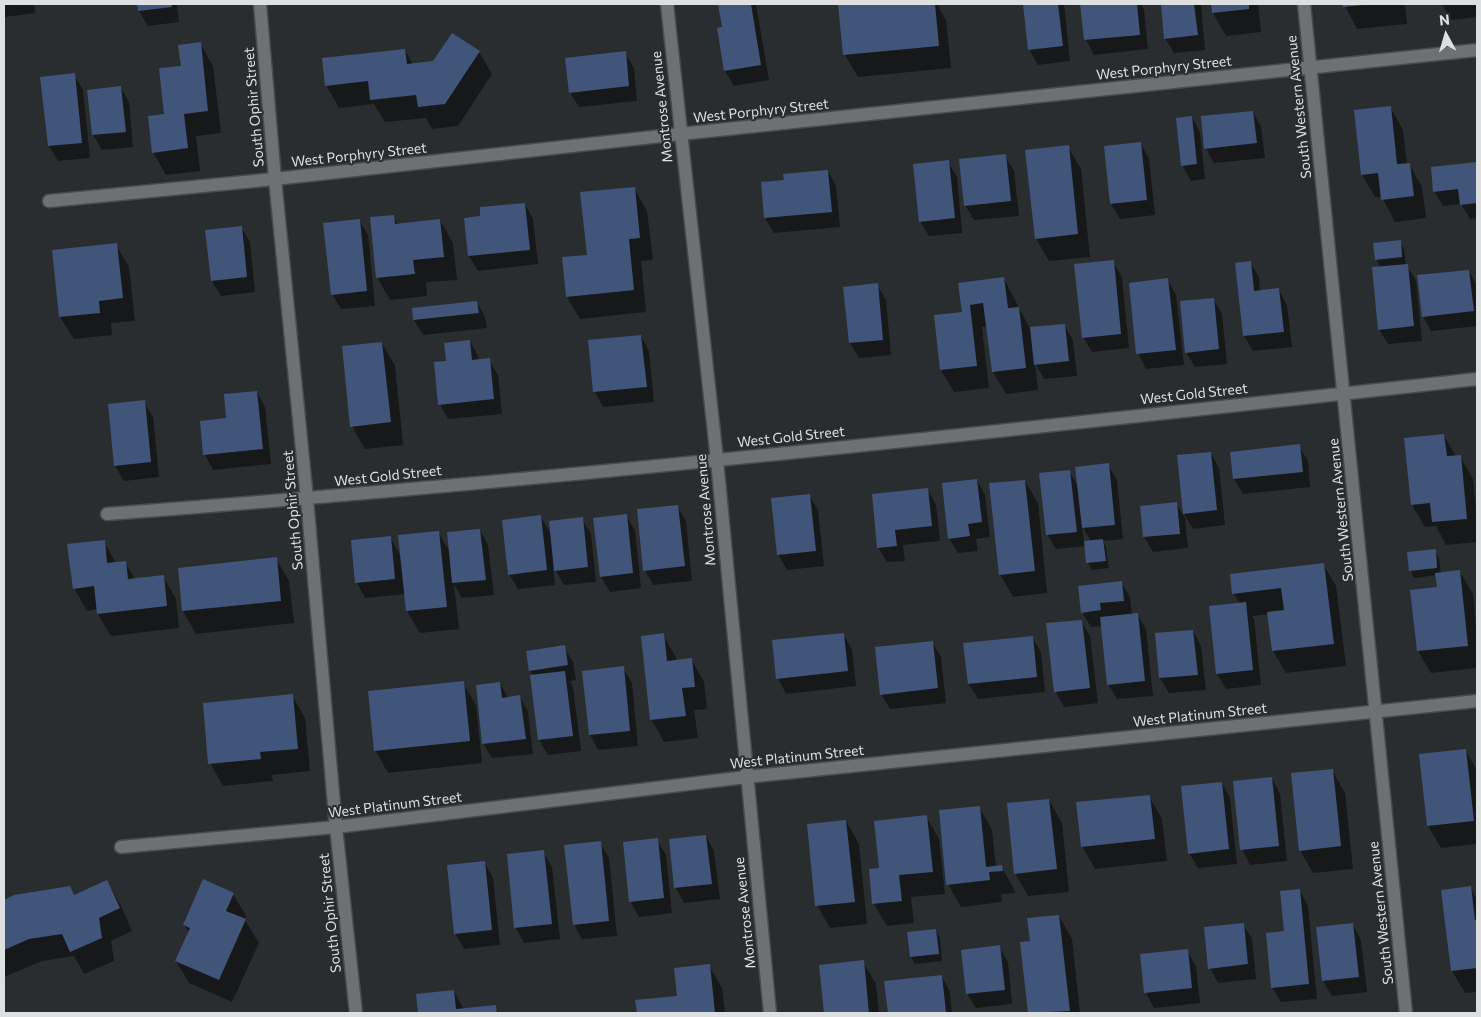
<!DOCTYPE html>
<style>
body{margin:0}
#map{position:relative;width:1481px;height:1017px;overflow:hidden;background:#2a2d30;font-family:Commissioner,sans-serif}
canvas{display:block}
.frame{position:absolute;inset:0;border:5px solid #dedfe1;pointer-events:none}
.north{position:absolute;left:1421px;top:10px;width:50px;height:50px;-webkit-text-stroke:4px #2a2d30;paint-order:stroke;rotate:354deg;font-size:14px;font-weight:700;line-height:20px;text-align:center;color:#dedfe1}
.north::after{content:'';display:block;margin:auto;width:18px;height:22px;background:#dedfe1;clip-path:polygon(50% 0,100% 100%,50% 72%,0 100%)}
</style>
<div id="map">
<canvas width="1481" height="1017"></canvas>
<div class="frame"></div>
<div class="north">N</div>
</div>
<script>
const c = document.querySelector('canvas').getContext('2d');
c.lineJoin = 'round';
function paint(path, color) {
  c.fillStyle = color;
  c.fill(path, 'evenodd');
}
function stroke(path, color, width, dash) {
  c.strokeStyle = color;
  c.lineWidth = width;
  c.lineCap = dash ? 'butt' : 'round';
  c.setLineDash(dash || []);
  c.stroke(path);
}
function drawText(font, color, halo, rows, align = 'center') {
  c.font = font + ' Commissioner,sans-serif';
  c.lineWidth = 4;
  c.setLineDash([]);
  c.textBaseline = 'middle';
  c.strokeStyle = halo;
  c.fillStyle = color;
  for (const [text, x, y, turn = 0] of rows) {
    c.save();
    c.translate(x, y);
    c.rotate((+turn || 0) * Math.PI / 180);
    c.textAlign = isNaN(turn) ? turn : align;
    if (halo) c.strokeText(text, 0, 0);
    c.fillText(text, 0, 0);
    c.restore();
  }
}
const shadow = new Path2D(`
 M4 4H34L35 13 4 17Z
 M138 4H177L179 22 148 26 139 11Z
 M719 4H756L769 80 734 86 725 71 723 28Z
 M840 4H937L946 20 951 68 858 77 845 55Z
 M1024 4H1064L1070 61 1038 65 1029 49Z
 M1082 4H1141L1144 9 1148 49 1094 55 1086 40Z
 M1162 4H1201L1205 50 1174 53 1165 38Z
 M1212 4H1258L1261 32 1226 36 1213 13Z
 M1344 4H1405L1407 24 1357 29Z
 M1442 4H1477V17L1451 20Z
 M200 43 213 66 221 133 196 136 200 171 166 175 153 152 182 67Z
 M405 50 413 65 434 63 479 52 492 74 458 126 432 129 426 118 385 122 374 104 339 108 326 85Z
 M625 53 634 68 637 101 579 107 570 92Z
 M74 75 83 90 90 158 58 161 49 146 42 78Z
 M120 87 129 102 133 147 102 150 93 135 89 91Z
 M1390 107 1403 130 1407 164H1409L1422 187 1426 218 1395 222 1382 197H1375L1362 175Z
 M1253 112 1261 127 1265 158 1214 163 1206 148Z
 M1192 117 1200 133 1205 179 1191 181 1183 166Z
 M1141 144 1149 159 1155 215 1120 219 1111 204Z
 M1068 147 1081 169 1090 257 1049 261 1036 239Z
 M1005 156 1014 171 1019 216 974 220 965 205Z
 M948 162 957 177 962 233 929 236 920 221Z
 M1477 163V218L1470 219 1461 204 1443 206 1434 191 1432 168Z
 M828 171 836 186 840 227 774 233 765 218 785 181Z
 M634 188 647 211 653 260 641 261 646 312 580 319 567 297 588 256Z
 M525 204 533 219 538 264 478 271 469 256Z
 M393 216 398 225 440 220 453 243 457 280 426 282 427 296 390 300 377 277Z
 M359 220 368 235 375 306 341 309 332 294Z
 M241 227 250 242 255 292 221 296 212 281Z
 M1400 242 1404 249 1406 265 1416 280 1422 341 1388 344 1379 329 1381 268 1376 259Z
 M116 245 129 267 135 321 111 323 112 335 74 339 60 317Z
 M1113 262 1122 277 1129 348 1092 352 1083 337Z
 M1250 262 1259 277 1260 292 1279 290 1287 305 1292 347 1253 351 1244 336Z
 M1469 271 1477 286V326L1431 331 1423 316Z
 M1004 279 1030 329 1064 325 1073 340 1077 376 1044 379 1035 363 1038 390 1006 394 993 372 988 326 982 327 989 388 954 392 941 370 963 313 959 284Z
 M1168 280 1176 295 1184 365 1146 369 1138 353Z
 M877 285 886 300 891 355 859 358 850 343 844 288Z
 M1213 299 1222 314 1227 364 1195 367 1186 352Z
 M477 302 485 317 487 328 423 335 414 320Z
 M641 336 649 351 654 402 603 407 595 392Z
 M470 341 478 356 479 361 489 360 498 375 502 414 448 419 440 404 447 362Z
 M382 343 395 366 403 445 365 449 352 426Z
 M257 392 265 407 271 464 213 470 205 455 227 419Z
 M144 402 153 417 159 477 124 481 115 466Z
 M1444 436 1456 456H1460L1473 479 1477 519V542L1446 545 1436 526 1425 527 1412 505Z
 M1299 446 1308 461 1310 487 1243 494 1234 479Z
 M1211 453 1219 468 1225 525 1193 529 1184 514Z
 M1108 465 1117 480 1123 539 1103 541 1106 547 1109 568 1092 570 1088 563 1085 546 1056 549 1047 534 1069 471 1079 488ZM1082 526 1091 541 1084 542Z
 M977 480 985 495 990 537 976 539 978 551 958 553 949 538Z
 M1025 481 1038 503 1047 593 1013 597 1000 574Z
 M927 489 936 504 940 541 903 545 905 561 887 562 878 547Z
 M809 495 818 510 824 566 787 570 778 554Z
 M1176 503 1185 518 1188 548 1153 552 1144 537 1141 507Z
 M677 506 686 521 692 581 653 585 645 570Z
 M626 515 635 531 641 588 610 592 601 577Z
 M541 517 552 536 582 519 591 534 596 582 564 585 553 566 555 585 518 589 509 574Z
 M480 530 488 545 494 595 462 598 454 584 459 629 420 633 407 611 405 594 365 598 357 583 352 541 390 537 401 557 438 532 451 554Z
 M104 542 116 563 125 562 135 579 163 576 176 599 179 628 111 636 98 614 97 609 87 611 74 588Z
 M1435 550 1439 558 1441 574 1460 572 1473 594 1477 637V668L1431 673 1418 651 1438 588 1437 575 1414 578 1410 570Z
 M276 559 289 581 294 623 196 634 183 611 179 569Z
 M1323 564 1336 586 1346 666 1286 673 1273 651 1269 614 1252 616 1254 619 1261 685 1226 689 1217 674 1240 604 1234 594 1231 575Z
 M1121 582 1130 597 1132 615 1137 614 1146 629 1153 696 1117 699 1108 684 1102 626 1091 627 1082 612Z
 M1081 621 1090 636 1098 703 1064 707 1056 692 1048 625Z
 M1193 631 1201 646 1206 690 1169 693 1160 678 1156 635Z
 M843 634 852 649 856 686 786 694 778 678Z
 M663 635 676 657 677 661 691 659 704 682 707 709 694 710 698 738 664 742 651 719Z
 M1032 637 1041 652 1045 692 978 699 969 684 965 644Z
 M932 642 941 657 946 703 890 709 881 694Z
 M564 647 573 662 576 680 570 681 573 687 581 751 548 755 539 740 534 676 530 671Z
 M623 668 632 683 638 746 598 750 590 735 583 672Z
 M463 683 476 705 482 763 388 773 375 750Z
 M500 683 508 698 520 697 528 712 533 754 492 758 483 743Z
 M292 695 305 718 310 771 272 775 273 781 223 786 210 763Z
 M1466 751 1477 771V844L1441 848 1428 826Z
 M1332 770 1345 793 1353 869 1313 873 1300 850Z
 M1272 778 1280 794 1287 861 1250 865 1242 849Z
 M1222 783 1230 798 1237 864 1198 868 1189 853Z
 M1149 796 1162 819 1167 861 1095 869 1082 846Z
 M1049 800 1062 823 1069 892 1028 896 1015 873Z
 M979 807 992 830 996 867 1001 866 1014 889 1015 893 1001 894 1002 902 961 907 948 884Z
 M926 816 939 839 945 894 911 897 914 923 887 926 874 904 881 869Z
 M846 821 859 844 867 924 830 928 817 905Z
 M706 836 714 851 720 899 684 903 676 888 671 840Z
 M657 840 666 855 672 913 639 917 631 902Z
 M600 843 609 858 617 936 582 939 574 924Z
 M543 852 552 867 560 939 524 943 516 928 508 855Z
 M484 862 493 878 500 945 464 949 455 933Z
 M107 882 120 904 132 931 111 941 114 961 84 974 74 956 42 961 4 977V901L14 896H75Z
 M1470 887 1477 900V992L1465 993 1452 971Z
 M1300 891 1308 906 1317 999 1281 1002 1272 987 1285 933Z
 M233 894 246 916 245 920 259 943 232 1002 189 983 176 961 189 933 184 925Z
 M1059 916 1072 939 1080 1013H1029L1022 943 1031 942Z
 M1243 924 1252 939 1256 979 1218 983 1210 968Z
 M1353 925 1361 940 1367 992 1332 996 1323 981Z
 M936 931 940 938 942 961 915 964 911 957Z
 M999 947 1008 962 1012 1004 976 1008 967 993Z
 M1187 951 1196 966 1200 1003 1154 1008 1146 993 1142 955Z
 M863 962 876 984 879 1013H826L821 966Z
 M709 966 722 988 725 1013H638L637 1002 679 997Z
 M942 976 950 992 952 1013H889L886 982Z
 M454 991 464 1010 496 1007 499 1013H419L418 995Z`);
const building = new Path2D(`
 M137 4H171L172 7 138 11Z
 M718 4H751L761 65 724 71 717 28 722 27Z
 M838 4H935L939 46 843 55Z
 M1023 4H1058L1063 46 1028 50Z
 M1080 4H1137L1140 35 1084 40Z
 M1161 4H1194L1198 35 1164 39Z
 M1211 4H1249V9L1212 13Z
 M1342 4H1363V5L1343 7Z
 M452 33 480 51 445 104 418 107 416 95 370 100 368 81 325 86 322 58 405 49 407 64 433 61Z
 M201 42 208 111 184 114 188 148 152 153 148 116 164 114 159 68 181 66 178 45Z
 M626 51 629 86 569 93 565 58Z
 M75 73 82 143 48 146 40 77Z
 M121 86 126 132 92 135 87 90Z
 M1391 106 1397 164 1410 163 1414 196 1381 200 1378 173 1361 175 1354 110Z
 M1253 111 1257 143 1204 149 1201 116Z
 M1192 116 1197 164 1181 166 1176 118Z
 M1141 142 1147 200 1110 204 1104 146Z
 M1069 145 1078 234 1035 239 1025 150Z
 M1006 154 1011 201 964 206 959 159Z
 M949 160 955 218 919 222 913 164Z
 M1477 162V203L1460 205 1458 189 1433 192 1431 167Z
 M828 170 832 212 764 218 761 182 784 180 783 174Z
 M635 187 640 238 629 239 634 290 566 297 562 257 587 255 580 192Z
 M525 203 530 250 468 256 464 218 480 216V207Z
 M394 215 395 224 440 219 444 257 413 260 415 274 376 278 370 217Z
 M360 219 367 291 331 295 323 223Z
 M242 226 247 277 211 281 205 230Z
 M1401 240 1402 257 1375 260 1373 243Z
 M117 243 123 298 99 301 100 313 59 317 52 250Z
 M1114 260 1121 334 1082 338 1074 264Z
 M1251 261 1254 291 1279 288 1284 332 1243 336 1235 263Z
 M1408 264 1414 326 1378 330 1372 267Z
 M1469 270 1474 311 1422 317 1417 275Z
 M1004 277 1008 308 1019 307 1026 368 992 372 983 303 970 305 977 366 940 370 934 315 962 312 958 283Z
 M1168 278 1176 350 1136 354 1129 283Z
 M878 283 883 340 849 343 843 287Z
 M1214 298 1219 349 1185 353 1180 301Z
 M477 301 479 313 413 320 412 308Z
 M1065 324 1069 361 1034 365 1030 327Z
 M641 335 647 387 593 392 588 340Z
 M470 340 472 360 490 358 494 399 438 405 434 362 446 361 444 343Z
 M382 342 391 422 350 427 342 346Z
 M257 391 263 449 203 455 200 421 226 418 224 394Z
 M145 400 151 462 114 466 108 404Z
 M1444 434 1447 456 1461 455 1467 519 1432 522 1430 503 1411 505 1404 438Z
 M1300 444 1303 472 1233 479 1230 452Z
 M1211 452 1217 510 1183 514 1177 455Z
 M1109 463 1115 525 1082 528 1075 467Z
 M1070 470 1077 532 1046 535 1039 473Z
 M977 479 982 522 968 524 970 536 948 539 942 483Z
 M1025 480 1035 571 999 575 989 483Z
 M928 488 932 526 895 530 897 546 877 548 872 494Z
 M810 494 816 551 777 555 771 498Z
 M1177 502 1180 534 1143 537 1140 506Z
 M678 505 685 566 643 571 637 509Z
 M627 514 633 573 600 577 593 518Z
 M541 515 547 570 508 575 502 520Z
 M583 517 588 567 554 571 549 521Z
 M480 529 486 580 452 583 447 532Z
 M439 531 447 607 406 611 398 535Z
 M391 536 395 579 355 583 351 540Z
 M1103 539 1106 561 1086 563 1084 541Z
 M105 540 107 563 126 561 128 579 164 575 167 606 97 614 94 586 73 589 67 544Z
 M1436 549 1437 568 1409 571 1407 552Z
 M277 557 281 601 182 611 178 568Z
 M1324 563 1334 644 1272 651 1267 612 1284 610 1281 588 1232 594 1230 574Z
 M1460 570 1468 646 1417 651 1410 590 1437 587 1435 573Z
 M1122 581 1124 601 1100 603 1101 610 1081 613 1078 586Z
 M1246 602 1253 670 1216 674 1209 606Z
 M1138 613 1145 681 1107 685 1100 617Z
 M1082 620 1090 688 1054 692 1046 623Z
 M1193 630 1198 675 1159 678 1155 633Z
 M664 633 667 661 692 658 695 687 682 688 686 716 650 720 641 636Z
 M844 633 848 671 776 679 772 640Z
 M1033 636 1037 677 968 684 963 643Z
 M933 641 938 688 880 695 875 647Z
 M565 645 568 665 529 671 526 651Z
 M624 666 630 731 589 735 582 671Z
 M565 671 573 736 538 740 530 675Z
 M464 681 470 741 374 751 368 691Z
 M500 682 502 698 520 695 526 739 482 744 476 685Z
 M293 694 298 749 260 752 261 759 208 764 203 703Z
 M1466 749 1474 821 1427 826 1419 754Z
 M1333 769 1341 846 1299 851 1291 773Z
 M1272 777 1279 846 1240 850 1233 781Z
 M1222 782 1229 849 1188 854 1181 786Z
 M1150 795 1155 839 1081 847 1076 802Z
 M1049 799 1057 869 1014 874 1007 803Z
 M980 806 986 867 1002 865 1003 871 989 872 990 880 946 885 939 810Z
 M927 815 933 872 899 875 902 901 872 904 869 869 879 868 874 821Z
 M846 820 855 902 815 906 807 824Z
 M706 835 712 884 674 888 669 839Z
 M658 838 664 898 629 902 623 842Z
 M601 841 609 921 573 925 564 845Z
 M544 850 552 924 514 928 507 854Z
 M485 861 492 930 454 934 447 865Z
 M203 879 234 893 226 911 246 919 219 980 175 961 190 928 183 925Z
 M107 880 120 908 99 918 102 938 70 952 62 934 29 939 4 950V900L14 895 70 886 74 895Z
 M1471 886 1475 920H1477V968L1451 971 1441 890Z
 M1300 889 1309 984 1271 988 1266 933 1284 931 1280 891Z
 M1059 915 1070 1011 1028 1013 1020 942 1030 941 1027 918Z
 M1244 923 1248 964 1208 969 1204 927Z
 M1353 923 1359 977 1322 981 1316 927Z
 M936 929 939 954 910 957 907 932Z
 M1000 945 1005 990 966 994 961 950Z
 M1188 949 1192 988 1144 993 1140 954Z
 M864 960 869 1013H824L819 965Z
 M710 964 715 1013H637L635 1000 677 996 674 968Z
 M942 975 946 1012 888 1013 884 981Z
 M454 990 456 1009 496 1005 497 1013H418L416 994Z`);
const street = new Path2D(`
 M260 4 275 179 307 499 336 827 356 1013
 M667 4 717 460 770 1013
 M1304 4 1406 1013
 M49 201 275 179 680 134 1477 50
 M107 514C565 480 1021 429 1477 379
 M121 847 336 827 746 777 1477 701`);
const streetNames = [
 ["West Porphyry Street",1164,68,-6],
 ["South Ophir Street",254,107,-95],
 ["Montrose Avenue",662,107,-96],
 ["South Western Avenue",1299,107,-96],
 ["West Porphyry Street",761,111,-6],
 ["West Porphyry Street",359,155,-6],
 ["West Gold Street",1194,394,-6],
 ["West Gold Street",791,437,-6],
 ["West Gold Street",388,476,-6],
 ["South Ophir Street",293,510,-95],
 ["Montrose Avenue",706,510,-95],
 ["South Western Avenue",1341,510,-96],
 ["West Platinum Street",1200,715,-6],
 ["West Platinum Street",797,757,-6],
 ["West Platinum Street",395,805,-7],
 ["South Ophir Street",330,913,-96],
 ["Montrose Avenue",745,913,-96],
 ["South Western Avenue",1381,913,-96]
];
paint(shadow, '#0007');
paint(building, '#405579');
stroke(street, '#484a4c', 15);
stroke(street, '#6e7174', 12);
drawText('14px', '#dedfe1', '#2a2d30', streetNames);
</script>
